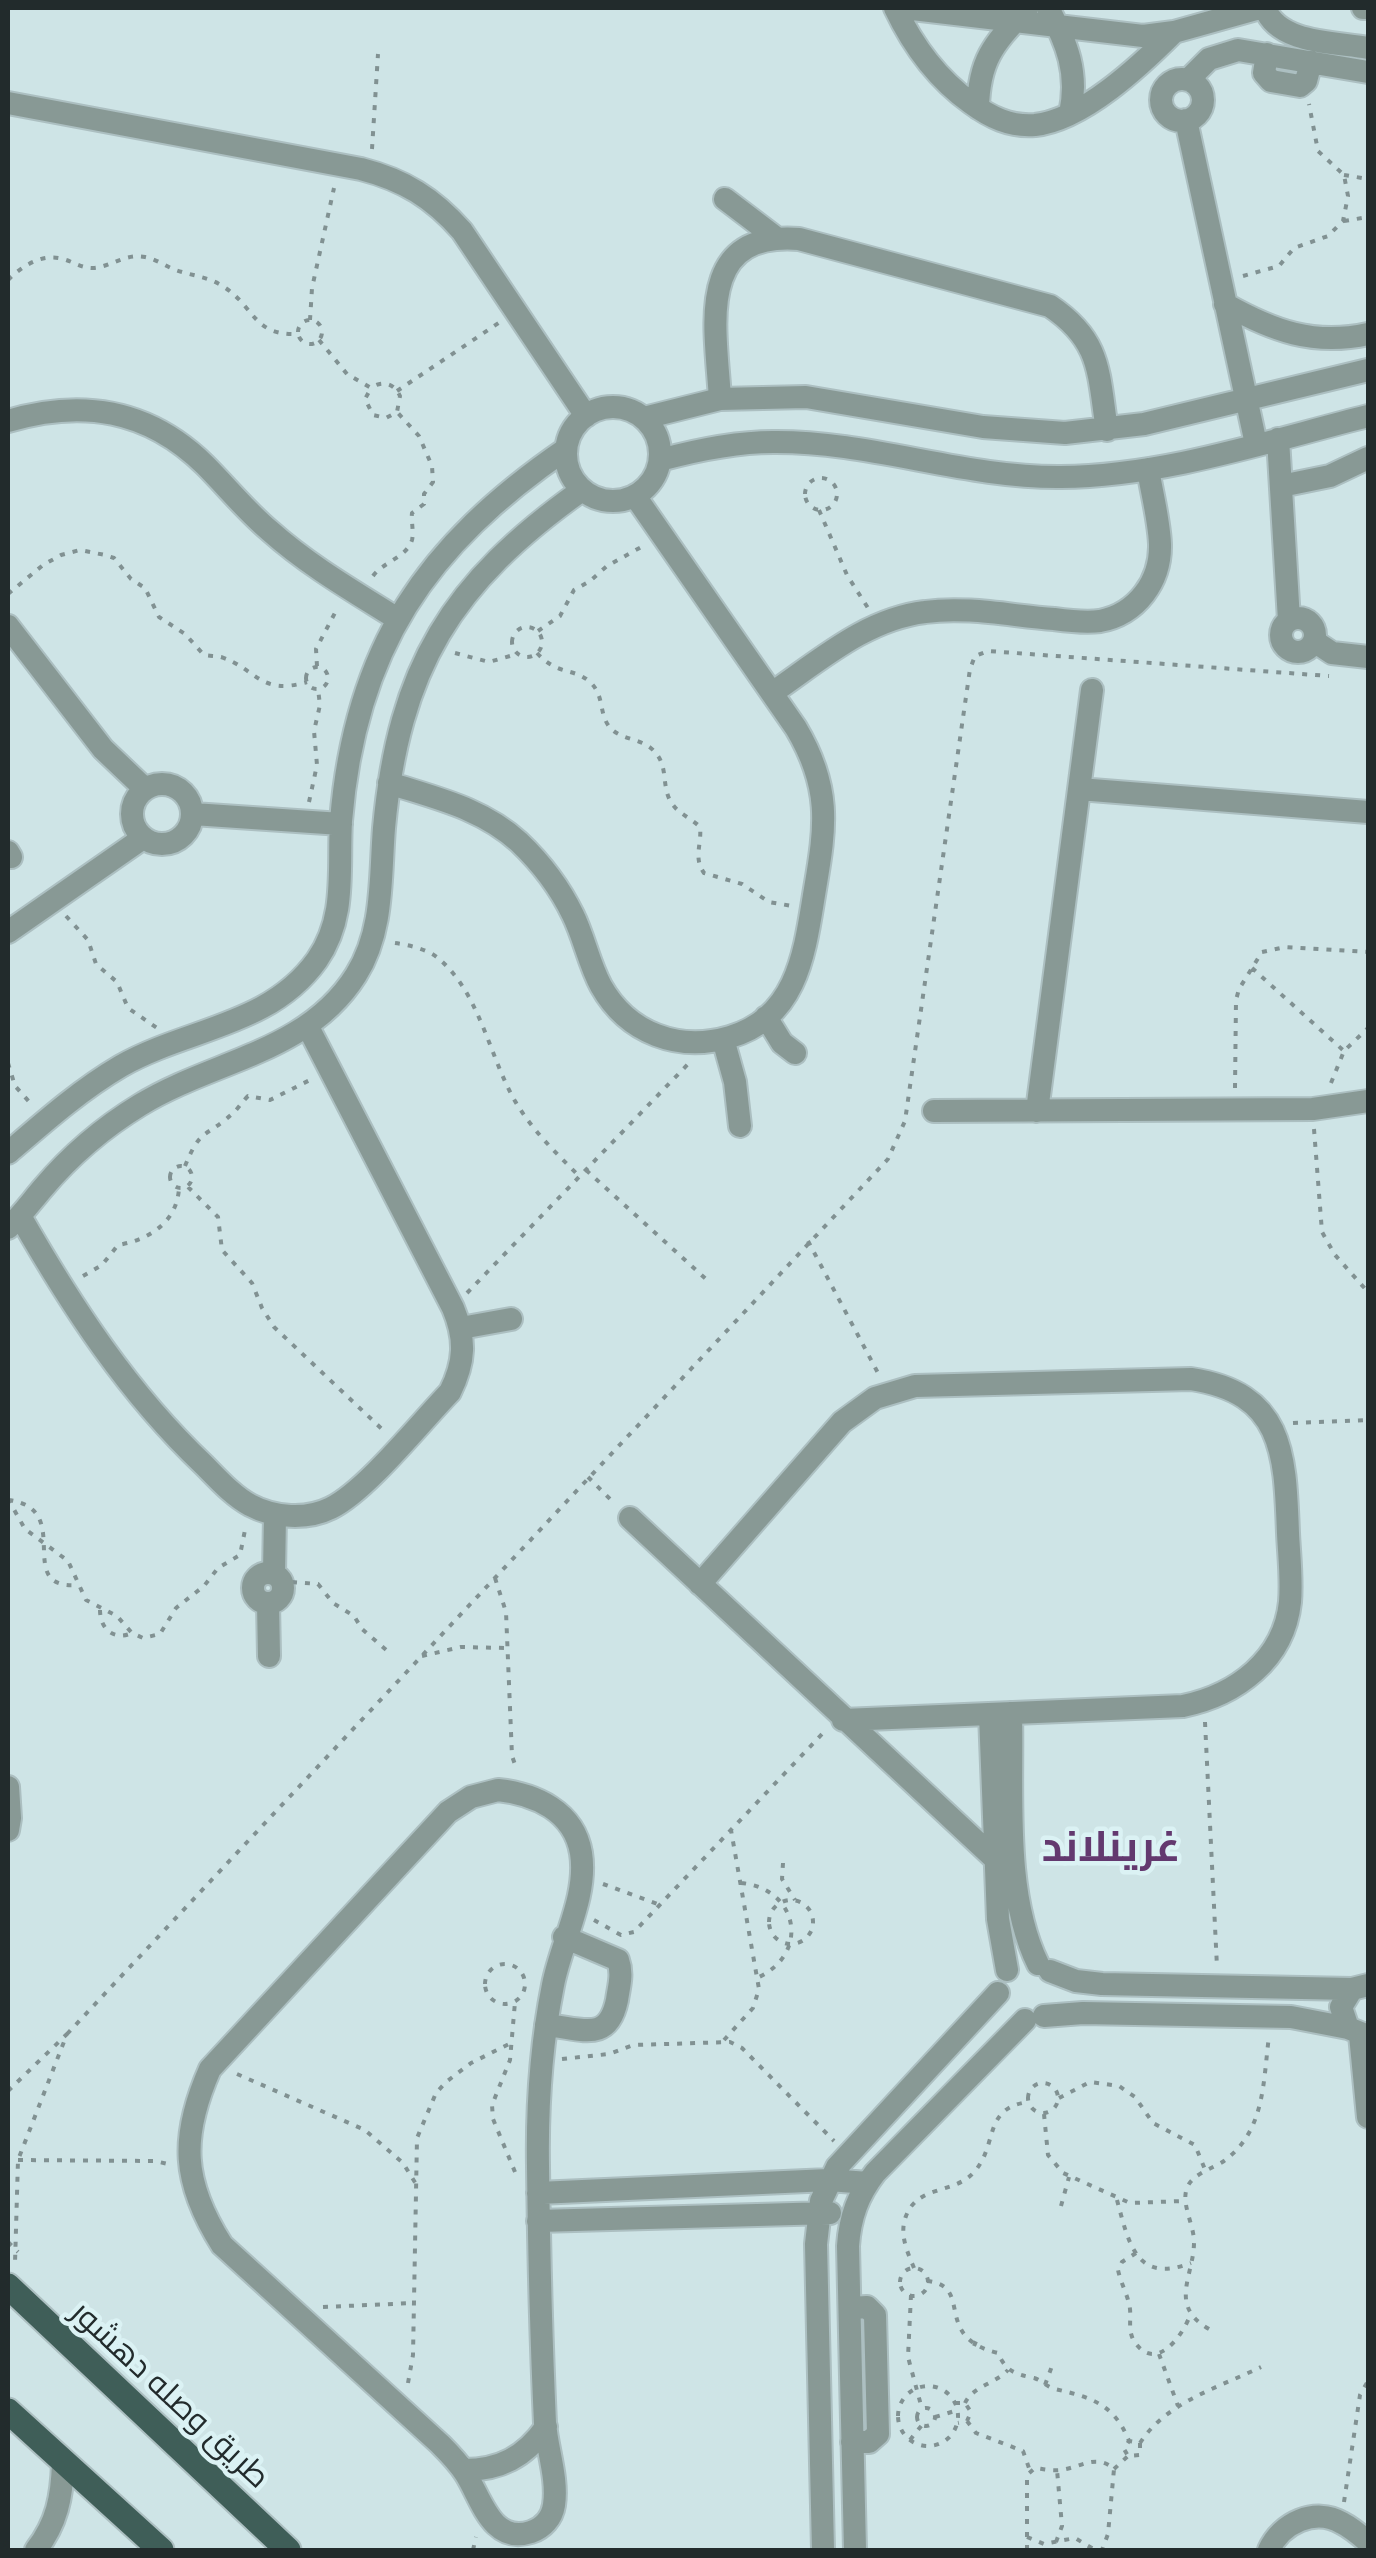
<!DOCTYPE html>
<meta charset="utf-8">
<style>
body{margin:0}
#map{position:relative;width:1376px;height:2558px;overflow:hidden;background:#cee4e6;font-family:Raleway,sans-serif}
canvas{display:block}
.frame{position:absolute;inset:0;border:10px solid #222b2c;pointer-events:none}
</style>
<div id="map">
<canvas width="1376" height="2558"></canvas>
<div class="frame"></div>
</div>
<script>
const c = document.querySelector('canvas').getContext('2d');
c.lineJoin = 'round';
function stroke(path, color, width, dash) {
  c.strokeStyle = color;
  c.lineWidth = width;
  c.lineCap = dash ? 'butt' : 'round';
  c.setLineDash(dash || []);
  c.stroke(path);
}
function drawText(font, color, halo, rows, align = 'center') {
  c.font = font + ' Raleway,Cairo,sans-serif';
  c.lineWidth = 9;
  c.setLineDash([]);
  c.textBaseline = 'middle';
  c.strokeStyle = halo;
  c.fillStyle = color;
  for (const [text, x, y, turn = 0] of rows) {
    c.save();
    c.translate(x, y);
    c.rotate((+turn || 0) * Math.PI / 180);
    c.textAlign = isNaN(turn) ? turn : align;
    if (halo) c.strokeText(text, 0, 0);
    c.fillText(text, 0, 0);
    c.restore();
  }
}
const path = new Path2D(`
 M372 149 378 54
 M1344 175 1368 179
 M1344 221 1368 217
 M1243 276 1279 266 1294 248 1328 236 1343 221 1348 196 1344 175 1318 151 1309 104
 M8 280C22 266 42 253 63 259 74 262 81 268 93 268 111 267 125 253 145 257 155 259 164 265 173 269 191 276 208 276 224 287 255 307 253 336 298 334
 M310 320 312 288 334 188
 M298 332a12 12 0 1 1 24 0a12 12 0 1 1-24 0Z
 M319 340 347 374 371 388C382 380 394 383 400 396L397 412 386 418 373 415 365 399 371 388
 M397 391 500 322
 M805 494a16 16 0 1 1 32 0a16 16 0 1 1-32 0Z
 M819 510 847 575 868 608
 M373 576C383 562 407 557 412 540 414 532 411 521 412 513L424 504V494L433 482 432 466 419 436 397 412
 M8 594 43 565 61 555 80 550 105 555 114 558 131 579 145 588 159 617 185 634 204 655C210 656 216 656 221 657 257 669 260 696 307 682
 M512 642a15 15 0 1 1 30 0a15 15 0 1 1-30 0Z
 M538 631 560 616 574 590 590 581 607 566 643 546
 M455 653 489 662 517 654
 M537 653C558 676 573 667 590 682 604 695 599 711 608 725 619 741 641 737 654 751 669 766 661 786 671 802 678 814 690 817 700 827 702 845 693 857 704 873L742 884 769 902 792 906
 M317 666 316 649 337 609
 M306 678a11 11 0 1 1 22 0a11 11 0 1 1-22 0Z
 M309 802 317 765 314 731 320 705 318 689
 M66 916 88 940 96 964 117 982 128 1008 157 1028
 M395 943C409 945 427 949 438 958 480 993 489 1056 515 1101 532 1130 556 1153 580 1177
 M1252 968 1344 1051
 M8 1063 15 1086 33 1106
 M1331 1083 1344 1051 1368 1028
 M1235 1088 1236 1000 1239 989 1262 952 1285 947 1368 952
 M1314 1129 1322 1232 1335 1255 1368 1292
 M170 1177a11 11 0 1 1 22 0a11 11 0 1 1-22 0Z
 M185 1166C201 1127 204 1139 232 1114 238 1109 242 1102 248 1096L270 1100 312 1079
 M586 1170 707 1280
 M188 1187 218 1217 222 1250 252 1283 262 1308 274 1327 385 1432
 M808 1241 878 1373
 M83 1276 102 1265 118 1245C148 1240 177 1223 179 1188
 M467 1293 690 1062
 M1293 1423 1368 1420
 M588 1477 613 1502
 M8 1499 25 1529 68 1561 86 1600 117 1616 132 1633 143 1638 160 1634 176 1608 204 1586 218 1568 240 1555 246 1525
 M8 1500C76 1508 13 1589 76 1585
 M495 1578 506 1612 512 1756 517 1770
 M292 1582 318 1584 333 1603 354 1616 362 1629 392 1655
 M100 1610C100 1629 114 1641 132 1633
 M422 1656 461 1647 506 1648
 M1205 1722 1217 1967
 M783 1863 782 1879 795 1900
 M741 1883C797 1888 811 1952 759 1977
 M603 1884 660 1905
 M769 1922a22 22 0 1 1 44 0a22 22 0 1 1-44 0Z
 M594 1920 621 1935 634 1932 824 1732
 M485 1984a20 20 0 1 1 40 0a20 20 0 1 1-40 0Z
 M67 2034 888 1159 905 1121 970 669 975 656 988 651 1329 676
 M724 2040 753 2008 759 1989 731 1830
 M562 2059 609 2054 633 2045 730 2042 742 2048 834 2141
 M237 2074 365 2130 403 2163 416 2184
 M1028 2098a15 15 0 1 1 30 0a15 15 0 1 1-30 0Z
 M8 2091 67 2034 18 2160 15 2263
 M1059 2098 1090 2082 1119 2086 1135 2097 1153 2123 1195 2145 1206 2172
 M1044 2114 1048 2155 1063 2173 1130 2203 1184 2201
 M18 2160 155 2161 168 2164
 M515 2172 493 2119 492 2105 510 2060 515 2002
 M1117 2200C1129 2244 1136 2284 1191 2263
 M1061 2206 1069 2177
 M8 2242 18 2252
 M1136 2253 1122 2262 1118 2270C1121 2284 1128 2295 1130 2309 1131 2320 1128 2331 1134 2341 1155 2374 1183 2336 1190 2315
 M914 2268C907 2251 899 2234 906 2216 918 2184 955 2195 975 2171 998 2144 983 2108 1028 2102
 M900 2282a14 14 0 1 1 28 0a14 14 0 1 1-28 0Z
 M927 2281C975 2286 931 2337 998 2353 1006 2372 1016 2374 1034 2378 1041 2380 1047 2387 1055 2389 1089 2397 1114 2403 1129 2441L1124 2449 1128 2456 1140 2455V2443L1129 2441
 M911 2295 908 2357 922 2409
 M323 2307 414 2303
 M1209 2329C1167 2305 1195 2275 1194 2240 1193 2223 1181 2203 1187 2188 1192 2174 1212 2169 1224 2161 1265 2131 1263 2083 1269 2036
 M974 2346 979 2334
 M1159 2354 1178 2406
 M408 2383 413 2355 417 2138 436 2093 446 2082 471 2063 511 2043
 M1045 2385 1052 2366
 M898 2416a30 30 0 1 1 60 0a30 30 0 1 1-60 0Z
 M955 2403H965L971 2412 967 2421 958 2423
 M965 2403C973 2386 995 2384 1008 2370
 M917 2417a9 9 0 1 1 18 0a9 9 0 1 1-18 0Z
 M935 2417 958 2410
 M967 2421 976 2433 1023 2451 1030 2471
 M910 2440 922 2425
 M1140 2443C1166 2402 1220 2387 1261 2367
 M1114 2469 1128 2456
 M1344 2502 1360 2395 1368 2381
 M1027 2537 1044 2544 1075 2538 1095 2550
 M1056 2542 1062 2526 1057 2470
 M473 2550 476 2537
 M1027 2550V2475L1035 2468C1043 2469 1051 2471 1060 2470 1080 2468 1096 2453 1114 2469L1108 2534 1102 2550`);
const minor = new Path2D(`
 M895 8C913 46 936 78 971 103 990 117 1010 127 1035 125 1083 120 1141 65 1174 32
 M904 8 1143 36 1174 32 1260 8
 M1048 8C1067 43 1079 73 1070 114
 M1265 8C1278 44 1336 42 1368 48
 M1363 8H1368
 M1267 54 1264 73 1271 81 1300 86 1306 81 1311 62
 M1161 100a21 21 0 1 1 42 0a21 21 0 1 1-42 0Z
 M1188 80 1209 59 1238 50 1368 72
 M8 103 361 169C404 180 433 198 462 231L586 416
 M978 108C979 58 995 43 1027 8
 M1186 120 1256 444
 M725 199 775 237
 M1225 304C1273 331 1314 346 1368 334
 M720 399C716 329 694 231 799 239L1050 306C1102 341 1098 373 1107 430
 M566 454a47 47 0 1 1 94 0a47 47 0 1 1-94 0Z
 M644 418 720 399 806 397 983 427 1065 433 1144 424 1368 370
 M8 421C82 399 148 409 205 465 227 487 246 511 270 531 308 565 353 591 396 618
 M1278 439 1289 620
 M660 460C697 450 734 442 773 442 870 441 964 478 1061 477 1165 476 1268 441 1368 416
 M1281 486 1330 476 1368 458
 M1281 635a17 17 0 1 1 34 0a17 17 0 1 1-34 0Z
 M8 626 103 749 145 789
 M1314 641 1332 653 1368 657
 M772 693C819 661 866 619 925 612 967 606 1012 616 1054 619 1069 621 1085 623 1100 621 1137 614 1161 581 1160 544 1159 520 1152 494 1148 469
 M389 783C435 798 482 808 519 842 540 862 560 888 573 915 584 937 589 964 601 986 628 1034 679 1052 730 1037 799 1017 805 949 815 889 826 825 831 787 796 728L635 496
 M132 814a30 30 0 1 1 60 0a30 30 0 1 1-60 0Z
 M1079 789 1368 812
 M193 814 341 824
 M8 852 11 857
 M8 932 143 838
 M766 1017 782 1043 795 1053
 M723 1039 735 1082 740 1126
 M934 1111 1313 1109 1368 1101
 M1037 1111 1092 690
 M8 1153C44 1122 80 1090 121 1066 188 1028 270 1026 317 960 347 917 338 869 341 821 355 648 426 545 566 449
 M20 1216C72 1307 128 1393 204 1465 218 1479 233 1496 250 1505 274 1518 307 1520 331 1508 366 1491 420 1423 450 1392 465 1362 466 1339 453 1308L308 1027
 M8 1228C21 1216 31 1202 43 1188 70 1156 104 1127 140 1105 213 1060 307 1053 356 975 384 931 380 877 384 828 399 667 451 583 582 490
 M461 1328 511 1319
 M630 1518 994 1858
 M253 1588a15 15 0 1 1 30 0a15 15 0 1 1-30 0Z
 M274 1574 275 1515
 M700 1584 842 1422 875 1398 915 1386 1191 1379C1284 1393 1285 1454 1288 1533 1289 1555 1292 1579 1290 1602 1284 1660 1236 1695 1183 1706L843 1720
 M268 1603 269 1656
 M1011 1713C1013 1792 1003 1893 1038 1964
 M990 1714 998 1919 1007 1970
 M8 1787 10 1818 8 1830
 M498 1790C535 1794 574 1811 581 1853 588 1896 561 1943 553 1985 541 2045 537 2105 538 2166 539 2251 541 2337 545 2423 547 2449 558 2479 554 2505 552 2518 543 2528 531 2532 491 2545 481 2497 465 2473 458 2462 449 2453 440 2444L222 2245C182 2182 180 2137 210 2069L448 1812 471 1797Z
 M1050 1971 1076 1981 1102 1984 1352 1989
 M1368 1985 1352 1989 1341 2007 1348 2028 1368 2036
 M1044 2016 1083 2013 1291 2017 1348 2028
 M546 2025C581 2028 608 2044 617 2000 619 1986 623 1974 618 1960L564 1937
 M1360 2035 1368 2117
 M538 2193 829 2180 868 2183
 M538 2221 830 2213
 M850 2308 867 2307 875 2315 878 2434 869 2442H852
 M464 2470C500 2470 525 2457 546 2427
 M36 2550C57 2523 62 2497 63 2463
 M823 2550 816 2244 821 2201 837 2167 998 1993
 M855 2550 848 2246C850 2217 858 2195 875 2173L1025 2020
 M1269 2550C1281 2523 1315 2507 1342 2523 1352 2528 1360 2535 1368 2542`);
const major = new Path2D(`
 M8 2286 288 2550
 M8 2411 161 2550`);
const streetNames = [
 ["طريق وصله دهشور",170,2395,43]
];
const districtNames = [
 ["غرينلاند",1111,1848]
];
stroke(minor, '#acbfc1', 26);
stroke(major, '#acbfc1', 29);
stroke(path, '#819192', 4, [5, 8]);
stroke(minor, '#889995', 22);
stroke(major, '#3f5e58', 25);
drawText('32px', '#222b2c', '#dbf2f4', streetNames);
drawText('bold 42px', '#63396f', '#dbf2f4', districtNames);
</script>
